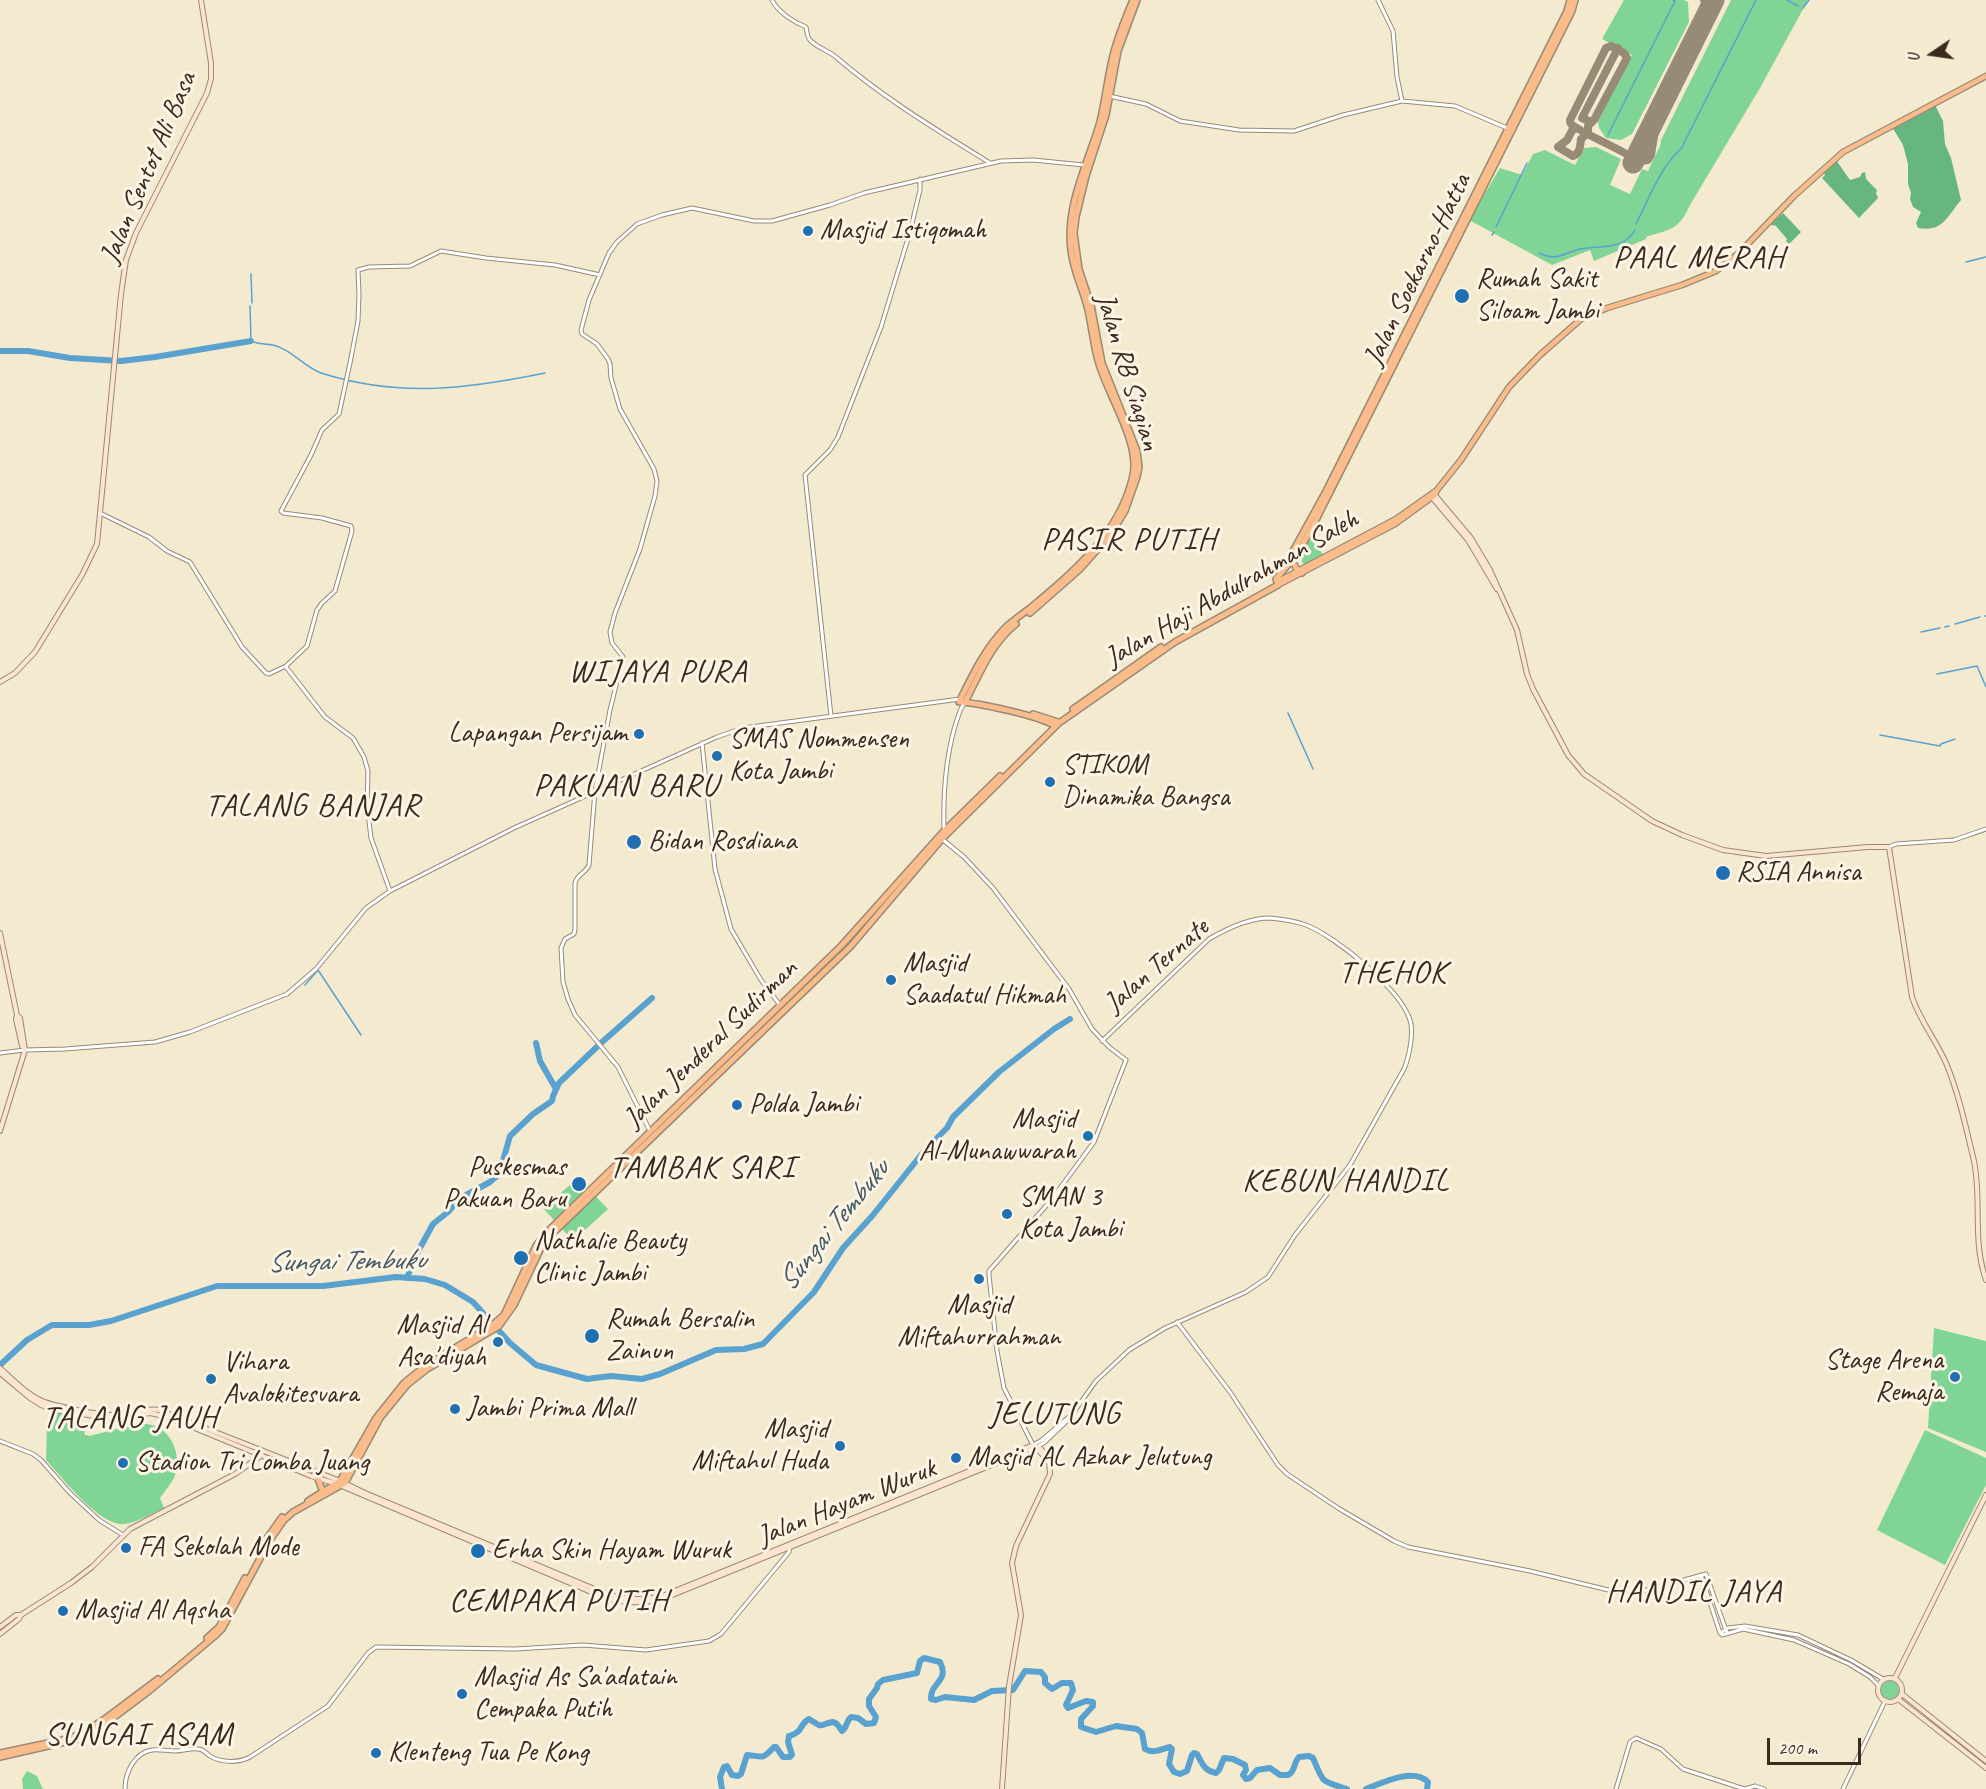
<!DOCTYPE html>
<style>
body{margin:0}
#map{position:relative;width:1986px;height:1789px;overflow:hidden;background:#f3ead0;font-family:Caveat,sans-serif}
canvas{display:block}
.north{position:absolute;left:1902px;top:24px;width:60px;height:60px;-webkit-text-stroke:4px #fcf5e5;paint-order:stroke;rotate:257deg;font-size:16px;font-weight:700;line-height:24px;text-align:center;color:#3b2a1e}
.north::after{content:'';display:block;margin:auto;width:21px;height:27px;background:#3b2a1e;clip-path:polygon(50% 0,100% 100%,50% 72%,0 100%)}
.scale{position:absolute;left:1767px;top:1738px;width:94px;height:27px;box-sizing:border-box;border:3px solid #3b2a1e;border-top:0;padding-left:8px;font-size:18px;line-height:21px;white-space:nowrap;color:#3b2a1e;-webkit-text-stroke:4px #fcf5e5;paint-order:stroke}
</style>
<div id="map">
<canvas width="1986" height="1789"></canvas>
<div class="north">U</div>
<div class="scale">200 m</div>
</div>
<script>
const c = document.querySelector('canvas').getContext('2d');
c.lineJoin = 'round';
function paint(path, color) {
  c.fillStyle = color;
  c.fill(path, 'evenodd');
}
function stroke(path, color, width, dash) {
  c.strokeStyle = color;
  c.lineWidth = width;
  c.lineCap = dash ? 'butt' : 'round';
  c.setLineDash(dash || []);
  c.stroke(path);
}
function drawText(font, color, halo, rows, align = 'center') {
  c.font = font + ' Caveat,sans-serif';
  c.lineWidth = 6;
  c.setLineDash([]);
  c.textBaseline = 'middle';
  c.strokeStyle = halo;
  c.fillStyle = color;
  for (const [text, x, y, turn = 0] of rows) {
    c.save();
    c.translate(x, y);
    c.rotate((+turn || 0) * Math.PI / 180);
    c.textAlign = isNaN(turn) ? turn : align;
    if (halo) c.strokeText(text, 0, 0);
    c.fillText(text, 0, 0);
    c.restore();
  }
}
const green = new Path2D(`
 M1624 0H1684L1688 2 1689 22 1632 134 1621 140 1606 138 1599 128 1598 121 1632 55 1602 39Z
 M1731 0H1808L1760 88 1690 205C1679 230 1671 229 1646 237V239L1594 261 1590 250 1552 265 1469 220 1500 168 1522 175 1533 154 1545 150 1575 165 1584 148 1596 147 1621 159 1610 185 1630 194 1642 169 1648 171 1660 146 1661 140Z
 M1310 537 1325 557 1305 565 1302 562 1301 555Z
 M578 1178 608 1209 573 1241 543 1208Z
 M1934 1328 1986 1341V1452L1928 1428Z
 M51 1411 81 1416 85 1435 90 1436C106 1432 130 1424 146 1424 172 1426 183 1457 174 1478 170 1485 164 1492 160 1498L164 1508C152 1513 137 1523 124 1524 100 1527 62 1477 46 1460L47 1424Z
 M1925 1430 1986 1458V1485L1945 1565 1877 1530Z
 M1881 1690a9 9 0 1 1 18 0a9 9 0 1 1-18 0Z
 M27 1771 37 1776 43 1789H23L22 1779Z`);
const forest = new Path2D(`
 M1935 105 1943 121 1945 144 1951 158 1961 200C1946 218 1943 232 1918 228L1916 223 1921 212 1913 207 1910 199 1911 193 1908 184V164L1903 145 1892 127Z
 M1836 160 1850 180 1860 177 1862 173 1865 172 1866 179 1877 190 1876 193 1878 198 1859 218 1822 178 1825 175 1823 171Z
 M1783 213 1801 232 1789 244 1786 241 1787 239 1775 225 1773 226 1771 224Z`);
const stream = new Path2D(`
 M1787 0 1798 6
 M1803 8 1809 0
 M1608 135 1675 1 1673 0
 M1636 224C1649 199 1660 167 1681 149L1756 0
 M1496 227 1527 163
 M1492 235 1494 232
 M1539 253C1558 262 1562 253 1580 249 1600 245 1623 251 1635 230
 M1966 262 1986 257
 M251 274 252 303
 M250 306 251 341C260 345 265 343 273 345 291 349 304 367 321 373 399 398 467 389 545 373
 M1985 616H1986
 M1955 624 1980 617
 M1945 627 1949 626
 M1921 632 1940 628
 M1937 674 1977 666 1986 687
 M1288 713 1313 769
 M1880 735 1940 746 1941 744 1955 739
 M305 985 318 970 361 1035`);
const river = new Path2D(`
 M0 351H28L70 358 121 361 155 357 251 341
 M536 1043 540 1061 556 1089
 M500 1171 510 1136 533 1114 552 1101 553 1096 559 1083 601 1043 652 998
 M407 1278 415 1257 433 1224 448 1212 459 1199 490 1182 498 1175
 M0 1365 27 1340 52 1325H89L111 1321 217 1286H323L396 1277 425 1279 445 1285 473 1302 510 1343 536 1365 587 1379 611 1376 642 1379 660 1374 716 1350 744 1349 763 1344 814 1292 843 1248 873 1215 925 1150 947 1128 953 1117 999 1072 1054 1029 1070 1019
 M722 1789 720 1777 724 1767 727 1766 732 1775 738 1776 741 1774 747 1755C763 1756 761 1761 774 1747H776L783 1757H790L792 1755 788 1742 789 1736C804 1732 799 1724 809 1719 826 1730 818 1724 833 1722L837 1724 842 1731C847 1728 846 1721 851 1717L858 1718 866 1724 874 1723 876 1717 869 1706V1699L877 1688 878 1684 883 1680 917 1673 920 1661 924 1658 940 1662C950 1682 930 1682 931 1699L936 1700 945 1697 974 1700 992 1691 1013 1690 1025 1671 1041 1672 1045 1677V1683L1052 1689 1062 1683H1071L1073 1690 1066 1705 1068 1708 1086 1701 1093 1702V1706L1081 1719V1727L1096 1732 1116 1726 1137 1729 1142 1733 1145 1749C1153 1754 1161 1749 1170 1747L1172 1749 1169 1764 1174 1772 1180 1774 1187 1771 1192 1755 1194 1753 1197 1754C1202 1763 1204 1771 1216 1773L1219 1770 1224 1758 1233 1759 1245 1765 1246 1770 1243 1775 1246 1779 1250 1778 1257 1770 1270 1768 1280 1775H1288C1296 1771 1293 1763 1299 1757L1309 1756 1313 1758C1324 1784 1320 1780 1347 1789
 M1366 1789C1382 1783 1413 1767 1428 1782L1427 1789`);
const taxiway = new Path2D(`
 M1704 0 1707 6V13
 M1591 122 1582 118 1618 48
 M1577 128 1573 129 1567 140 1558 147 1573 156C1581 153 1580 145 1581 139L1588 133V126L1594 120 1627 58 1624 53 1611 46 1606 48 1570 120C1570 121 1570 123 1571 124 1576 130 1624 151 1635 159
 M1649 131 1644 141 1636 144 1633 149 1634 157 1639 161 1648 160 1651 155 1657 118 1668 92`);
const runway = new Path2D(`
 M1633 163 1714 0`);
const tertiary = new Path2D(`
 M772 0C778 12 793 22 806 27 807 31 807 37 810 40 817 48 830 51 837 58 885 99 937 130 990 163
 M1378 0 1393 31 1397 77 1402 101
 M1109 96 1146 104 1180 121 1239 130 1294 131 1343 115 1402 101 1455 106 1507 128
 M100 513 149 537 167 551 190 562 242 647 266 673 269 674 286 666 307 646 317 610 322 603 335 591 352 531 351 526 322 518 283 513 281 511 311 455 322 430 339 414 350 363 358 321 359 294 358 270 369 267 410 266 441 251 486 258 555 265 600 275
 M286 667 325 717 353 738 364 757 368 771 367 805 371 838 390 891
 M831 716 805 475 830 450 838 437 881 327 910 232 920 190V179
 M702 743 715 869 731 929 761 980 780 1005
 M944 829C943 793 945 761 955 726 958 718 959 710 964 704
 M942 839 964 857 993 888 1069 989 1092 1029 1109 1047 1126 1060 1094 1142 1052 1199 989 1271V1275L997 1351 1004 1388 1033 1445 1042 1440 1070 1416
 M1889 847 1896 844 1954 840 1986 829
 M0 1053 25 1050 65 1049 155 1042 190 1032 287 994 316 969 366 908 390 891 514 828 717 737 743 728 960 699
 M650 1131 618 1067 575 1015 568 999 563 982 561 948 565 939 574 934 575 929V883C577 874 586 873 589 865L595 791 610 710 623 657 612 643 610 632 615 613 640 549 655 496 657 481 654 469 620 409 611 378 610 364 608 359 597 344 582 334 581 330 589 300 609 253 617 242 637 224 662 215 692 208 754 221H772L830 205 864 193 1001 161 1033 160 1084 165
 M1177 1322 1230 1392 1278 1465 1287 1474 1338 1508 1394 1541 1408 1547 1530 1571 1629 1595 1706 1574 1727 1633
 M0 1441 33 1454 41 1460 70 1493 99 1520 123 1535
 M1037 1447 1045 1442 1068 1420 1096 1381 1129 1350 1165 1328 1246 1292 1268 1277 1295 1235 1350 1165 1404 1069C1409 1057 1413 1037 1411 1024 1405 992 1335 936 1306 925 1295 921 1281 919 1270 918 1249 918 1226 929 1209 939L1102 1041
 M1701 1575 1720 1633
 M1720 1633 1728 1628 1745 1626 1798 1635 1851 1660 1883 1679
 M1720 1633 1722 1635 1743 1629 1794 1640 1849 1664 1870 1677 1878 1685
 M125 1789C125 1773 134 1753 152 1750 159 1749 167 1751 175 1751 183 1751 191 1748 198 1749 204 1749 205 1753 210 1756 221 1763 239 1763 250 1757L328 1706 368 1653 376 1647 515 1649 583 1645 646 1650 709 1641 721 1634 789 1552 790 1547
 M1616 1789 1630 1742 1636 1738 1661 1749 1683 1769 1735 1786 1745 1789 1755 1786 1764 1789
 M1843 1789 1885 1701`);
const secondary = new Path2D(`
 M1434 494 1471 538 1490 570 1517 630 1527 674 1533 689 1568 755 1584 774 1652 821 1682 835 1723 850 1766 856 1868 847H1889L1912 997C1920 1021 1936 1040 1946 1063 1959 1094 1966 1128 1974 1161 1982 1200 1972 1241 1986 1280
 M1430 495 1468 540 1497 589
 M0 682 15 673 35 652 82 575 97 544 121 294 126 260 136 233 207 93 211 79V63L201 0
 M0 933 17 1015 20 1018 25 1050 0 1131
 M17 1015 16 1019 22 1046 25 1049
 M0 1368C12 1379 25 1393 40 1400 51 1406 105 1416 117 1415 132 1415 144 1407 159 1410L340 1481 365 1493 604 1593C623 1600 644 1601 665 1595L1033 1445 1041 1449 1049 1460 1050 1474 1016 1546 1012 1563 1021 1615 1009 1686 1002 1789
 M0 1373 30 1398 41 1405 56 1410 113 1419 150 1413 168 1417 311 1476 337 1484 603 1597C624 1604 644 1604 665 1598L1036 1447
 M1037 1448 1049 1463
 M0 1627 16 1615H21L71 1583 92 1567 130 1529 235 1474 262 1455
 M0 1634 19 1619 21 1615
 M1878 1690a12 12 0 1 1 24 0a12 12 0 1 1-24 0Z
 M1895 1678 1986 1495
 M1902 1694 1986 1761
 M1898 1699 1986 1768`);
const primary = new Path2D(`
 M1277 582 1396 519 1437 490
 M1278 585 1395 524 1435 495 1437 490 1461 460 1509 387 1540 355 1581 319 1607 308 1682 285 1716 271 1739 253 1794 196 1843 152 1986 76`);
const trunk = new Path2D(`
 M1293 557V551L1324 495 1567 11 1570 0
 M1292 559 1296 568 1302 573
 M1277 582 1276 579 1298 553 1315 522 1572 11 1575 0
 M1030 613 1080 569 1111 534 1125 511 1137 477 1139 467 1137 451 1102 363 1091 305 1079 269 1074 233 1076 217 1086 176 1106 115 1118 51 1137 0
 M965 702C980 674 990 645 1016 624
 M1073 709 1161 647
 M1033 714 1058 722
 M1055 726C1040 716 979 703 959 702 972 676 984 650 1004 629 1012 621 1021 615 1029 609 1072 573 1121 533 1133 475 1140 443 1108 395 1099 364 1093 345 1092 325 1087 306 1082 287 1073 270 1071 250 1065 206 1088 163 1100 122 1105 102 1107 81 1112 60 1116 40 1125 19 1133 0
 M318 1479 323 1492
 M308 1501 340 1481 376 1418 404 1383 425 1366 490 1327 504 1315 536 1246 545 1234 842 945 944 831 1000 776
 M267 1538 282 1517
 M207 1638 219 1627 245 1578
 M0 1753 67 1739 80 1734 102 1721 158 1679
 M0 1757 83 1738 105 1724 149 1691 216 1635 222 1629 270 1540 284 1520 293 1512 345 1483 380 1418 407 1385 427 1369 499 1326 514 1305 541 1248 552 1234 851 946 942 839 1059 723 1175 642 1278 585 1277 582`);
const markers = [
 [808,231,6,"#1f6fb2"],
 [1462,296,8,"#1f6fb2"],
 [639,734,6,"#1f6fb2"],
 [717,756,6,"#1f6fb2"],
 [1050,782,6,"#1f6fb2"],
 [634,842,8,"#1f6fb2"],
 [1723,873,8,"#1f6fb2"],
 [891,980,6,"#1f6fb2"],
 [737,1105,6,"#1f6fb2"],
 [1088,1136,6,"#1f6fb2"],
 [579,1184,8,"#1f6fb2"],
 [1007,1214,6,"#1f6fb2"],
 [521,1258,8,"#1f6fb2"],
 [979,1279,6,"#1f6fb2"],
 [592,1336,8,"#1f6fb2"],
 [498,1342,6,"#1f6fb2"],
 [1955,1377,6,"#1f6fb2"],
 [211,1379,6,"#1f6fb2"],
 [455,1409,6,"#1f6fb2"],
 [840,1446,6,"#1f6fb2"],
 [956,1458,6,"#1f6fb2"],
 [123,1463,6,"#1f6fb2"],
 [126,1548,6,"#1f6fb2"],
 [478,1551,8,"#1f6fb2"],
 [63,1611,6,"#1f6fb2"],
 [462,1694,6,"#1f6fb2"],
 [376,1753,6,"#1f6fb2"]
];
const streetNames = [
 ["Jalan Sentot Ali Basa",149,168,-67],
 ["Jalan Soekarno-Hatta",1418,270,-64],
 ["Jalan RB Siagian",1127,372,73],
 ["Jalan Haji Abdulrahman Saleh",1232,589,-30],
 ["Jalan Ternate",1157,966,-41],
 ["Jalan Jenderal Sudirman",711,1044,-44],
 ["Jalan Hayam Wuruk",847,1503,-22]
];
const poiNames = [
 ["Masjid Istiqomah",820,231],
 ["Rumah Sakit",1476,280],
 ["Siloam Jambi",1476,312],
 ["Lapangan Persijam",627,734,"right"],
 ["SMAS Nommensen",729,740],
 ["Kota Jambi",729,772],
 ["STIKOM",1062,766],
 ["Dinamika Bangsa",1062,798],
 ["Bidan Rosdiana",648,842],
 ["RSIA Annisa",1736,873],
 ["Masjid",903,964],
 ["Saadatul Hikmah",903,996],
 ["Polda Jambi",749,1105],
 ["Masjid",1076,1120,"right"],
 ["Al-Munawwarah",1076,1152,"right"],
 ["Puskesmas",566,1168,"right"],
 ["Pakuan Baru",566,1200,"right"],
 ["SMAN 3",1019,1198],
 ["Kota Jambi",1019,1230],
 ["Nathalie Beauty",534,1242],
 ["Clinic Jambi",534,1274],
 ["Masjid",979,1306,"center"],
 ["Miftahurrahman",979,1338,"center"],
 ["Rumah Bersalin",606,1320],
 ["Zainun",606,1352],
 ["Masjid Al",486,1326,"right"],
 ["Asa'diyah",486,1358,"right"],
 ["Stage Arena",1943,1361,"right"],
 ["Remaja",1943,1393,"right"],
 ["Vihara",223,1363],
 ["Avalokitesvara",223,1395],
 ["Jambi Prima Mall",467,1409],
 ["Masjid",828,1430,"right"],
 ["Miftahul Huda",828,1462,"right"],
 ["Masjid AL Azhar Jelutung",968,1458],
 ["Stadion Tri Lomba Juang",135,1463],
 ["FA Sekolah Mode",138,1548],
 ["Erha Skin Hayam Wuruk",492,1551],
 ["Masjid Al Aqsha",75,1611],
 ["Masjid As Sa'adatain",474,1678],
 ["Cempaka Putih",474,1710],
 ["Klenteng Tua Pe Kong",388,1753]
];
const waterNames = [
 ["Sungai Tembuku",834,1226,-51],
 ["Sungai Tembuku",346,1262,-1]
];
const quarterNames = [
 ["PAAL MERAH",1699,259],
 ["PASIR PUTIH",1129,541],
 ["WIJAYA PURA",658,673],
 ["PAKUAN BARU",626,787],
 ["TALANG BANJAR",313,807],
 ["THEHOK",1393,974],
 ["TAMBAK SARI",702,1169],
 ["KEBUN HANDIL",1346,1182],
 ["JELUTUNG",1055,1415],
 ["TALANG JAUH",130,1419],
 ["HANDIL JAYA",1694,1593],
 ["CEMPAKA PUTIH",559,1602],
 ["SUNGAI ASAM",139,1736]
];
paint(green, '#80d496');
paint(forest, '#68b67f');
stroke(stream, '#59a2d0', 1.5);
stroke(river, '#59a2d0', 6);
stroke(taxiway, '#978a77', 8);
stroke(runway, '#978a77', 21);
stroke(tertiary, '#978a77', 5);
stroke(secondary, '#978a77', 6);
stroke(primary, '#978a77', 7);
stroke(trunk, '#978a77', 8);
stroke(tertiary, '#fff', 3);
stroke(secondary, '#fde4d1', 4);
stroke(primary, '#fabc8b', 4.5);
stroke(trunk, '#fabc8b', 5);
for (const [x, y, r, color] of markers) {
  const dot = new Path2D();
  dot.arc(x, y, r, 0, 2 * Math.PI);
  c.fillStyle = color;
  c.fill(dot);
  stroke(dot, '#fcf5e5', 2);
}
drawText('28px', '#3b2a1e', '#fcf5e5', streetNames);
drawText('28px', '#3b2a1e', '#fcf5e5', poiNames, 'left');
drawText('italic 30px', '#475a65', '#fcf5e5', waterNames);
c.letterSpacing = '1.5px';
drawText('32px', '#3b2a1e', '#fcf5e5', quarterNames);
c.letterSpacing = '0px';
</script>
